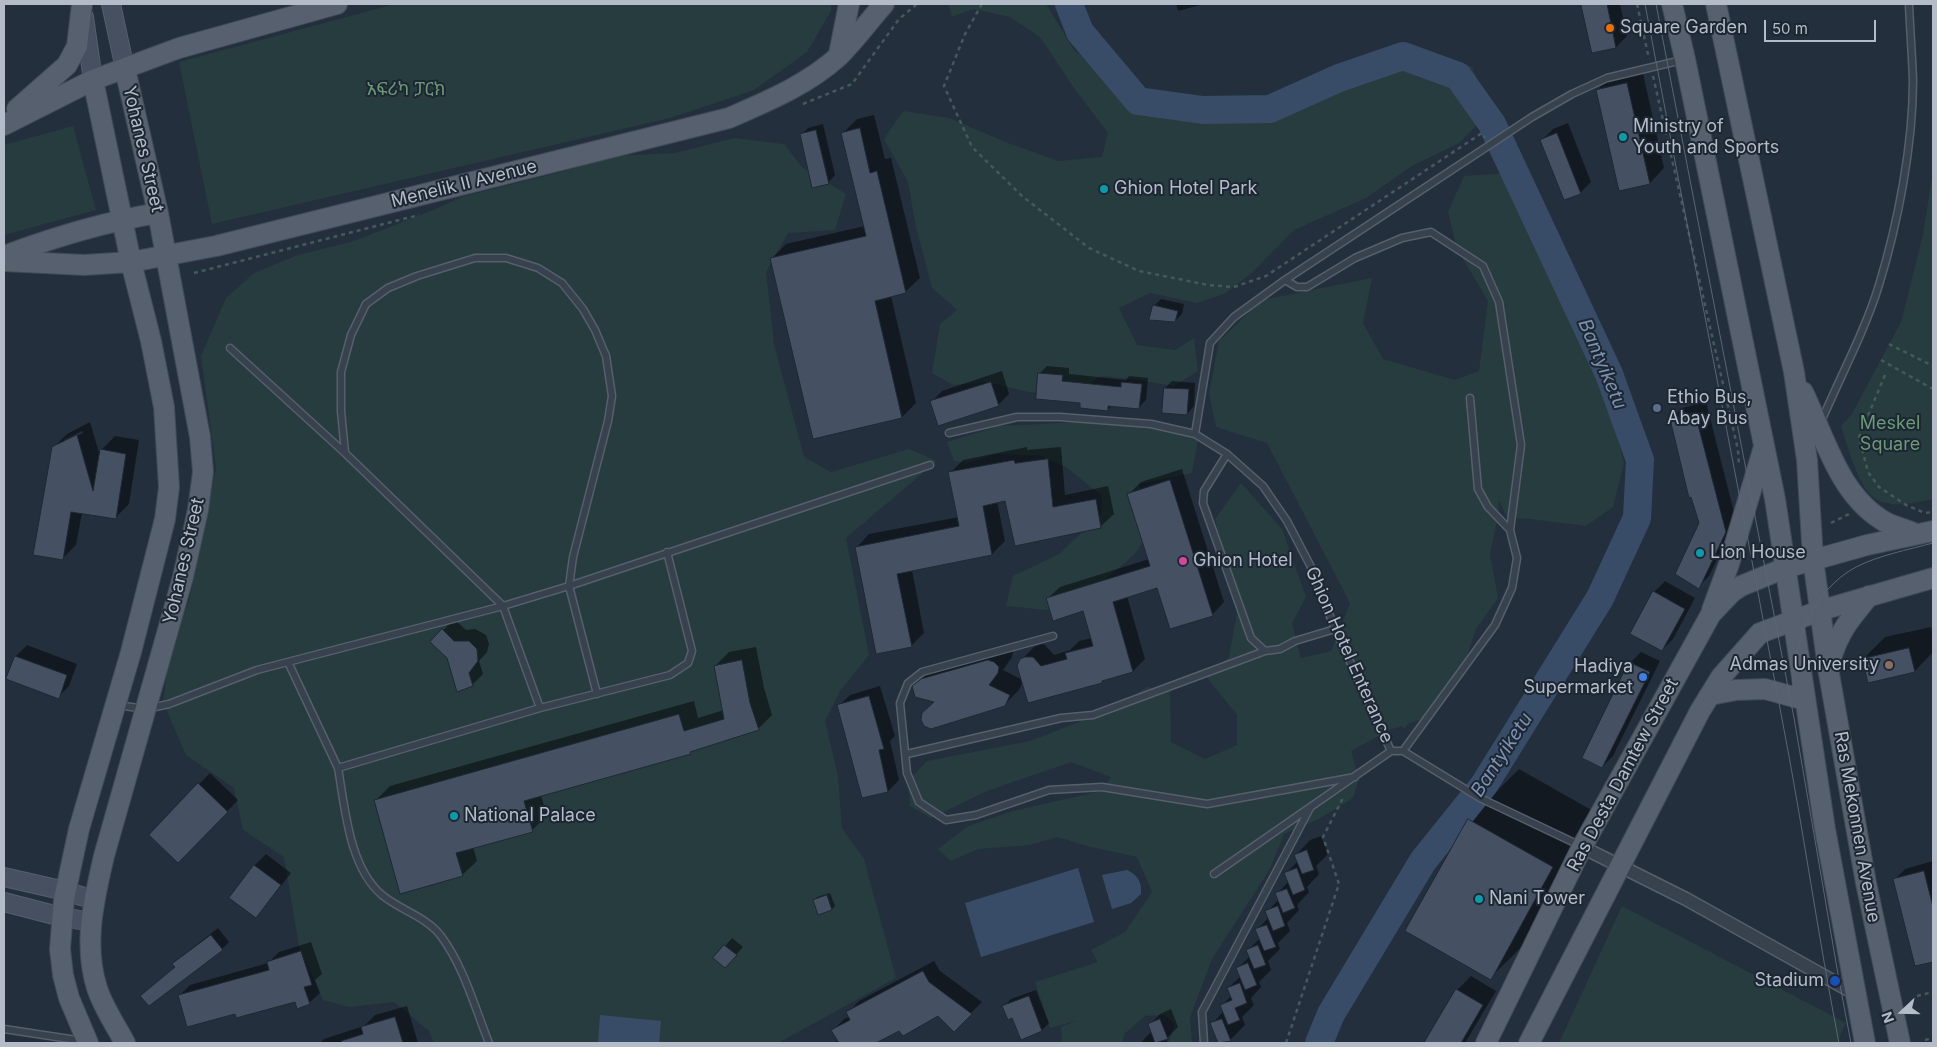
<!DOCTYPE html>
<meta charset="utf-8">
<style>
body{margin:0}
#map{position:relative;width:1937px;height:1047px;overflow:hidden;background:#242f3e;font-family:Inter,sans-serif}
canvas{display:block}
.frame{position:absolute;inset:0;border:5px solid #b4bcc9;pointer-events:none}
.north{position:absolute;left:1877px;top:987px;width:50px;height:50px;-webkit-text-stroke:4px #1d2633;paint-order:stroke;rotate:249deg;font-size:14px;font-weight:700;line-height:20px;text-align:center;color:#b4bcc9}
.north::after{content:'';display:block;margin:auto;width:18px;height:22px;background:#b4bcc9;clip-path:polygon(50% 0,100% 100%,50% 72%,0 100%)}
.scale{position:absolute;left:1764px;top:20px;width:112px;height:22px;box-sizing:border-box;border:2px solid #b4bcc9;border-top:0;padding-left:6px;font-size:15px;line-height:18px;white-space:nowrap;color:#b4bcc9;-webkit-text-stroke:4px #1d2633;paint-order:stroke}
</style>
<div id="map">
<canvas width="1937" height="1047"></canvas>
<div class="frame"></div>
<div class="north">N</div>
<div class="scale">50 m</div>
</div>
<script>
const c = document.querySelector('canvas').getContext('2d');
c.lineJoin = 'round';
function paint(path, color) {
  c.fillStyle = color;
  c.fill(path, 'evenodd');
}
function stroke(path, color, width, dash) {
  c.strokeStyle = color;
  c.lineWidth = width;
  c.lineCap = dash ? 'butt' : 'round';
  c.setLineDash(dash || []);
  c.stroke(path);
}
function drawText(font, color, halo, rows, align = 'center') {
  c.font = font + ' Inter,"Noto Sans Ethiopic",sans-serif';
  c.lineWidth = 4;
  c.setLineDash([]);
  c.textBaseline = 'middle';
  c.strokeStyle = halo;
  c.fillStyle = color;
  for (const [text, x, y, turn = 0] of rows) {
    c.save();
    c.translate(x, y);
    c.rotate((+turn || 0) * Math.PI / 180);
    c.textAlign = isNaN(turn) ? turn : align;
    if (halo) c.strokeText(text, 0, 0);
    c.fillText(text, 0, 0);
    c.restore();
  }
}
const green = new Path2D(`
 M395 4H831V11L807 52 754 90 670 118 212 224 179 62Z
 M948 4H1046L1074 50 1123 89 1176 112 1242 107 1297 86 1348 72 1440 56 1472 67 1491 111 1459 143 1412 166 1366 198 1294 230 1252 273 1224 294 1197 303 1150 293 1119 308 1137 345 1175 350 1194 338 1198 371 1174 386 1131 379 1102 376 1069 395 1028 392 987 382 953 385 932 373 940 324 957 310 932 288 916 227 908 182 884 139 903 111 949 118 1008 143 1059 161 1102 157 1108 133 1074 88 1041 38 1010 17 973 9 952 17Z
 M73 126 96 210 4 235V145Z
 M734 138 784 144 802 167 846 194 835 230 788 233 766 272 774 344 804 457 831 472 909 449 937 461 846 538 869 655 840 691 825 721 838 776 842 828 864 859 896 978 778 1043H434L429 1031 394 1002 349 1007 323 1000 299 946 284 857 243 830 234 788 186 755 163 702 169 654 189 601 216 468 201 356 226 298 254 273 298 255 354 241 431 211 462 197 565 171 612 156 675 153Z
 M1933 172V499C1917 502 1896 508 1879 501 1859 493 1848 446 1841 426L1852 414 1901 322 1923 234Z
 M1508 173 1529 215 1566 275 1608 401 1624 463 1613 507 1586 526 1530 519 1507 518 1499 500 1498 516 1490 554 1498 598 1476 629 1458 683 1430 716 1408 724 1404 729 1402 726 1392 729 1351 751 1359 778 1353 798 1319 819 1284 834 1270 869 1212 959 1190 1017 1192 1043H1169L1174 1024 1165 1015 1145 1016 1124 1034 1122 1043H1062L1061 1027 1076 1021 1050 1028 1035 982 1098 962 1091 950 1125 932 1152 892 1137 857 1087 846 1058 837 1030 845 978 849 951 861 938 849 968 826 1013 811 1101 791 1111 777 1071 762 987 791 931 818 910 806 908 781 927 761 1030 741 1082 721 1125 701 1147 687 1170 690 1171 742 1205 759 1237 745V715L1205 675 1229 657 1237 613 1222 556 1215 519 1241 483 1282 529 1306 597 1292 623 1301 658 1331 651 1350 603 1267 443 1216 427 1209 394 1219 341 1262 300 1372 278 1363 323 1383 359 1455 380 1479 371 1488 301 1457 249 1448 212 1464 176Z
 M1101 421 1149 426 1198 439 1192 473 1139 484 1152 527 1134 555 1094 589 1047 610 1006 606 1013 576 1059 554 1101 515 1102 496 1066 467 1041 456 995 454 968 463 954 461 947 442 999 426Z
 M1622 906 1846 1023 1837 1043H1559Z`);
const water = new Path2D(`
 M1078 868 1094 922 981 957 965 903Z
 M1127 870C1138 875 1142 882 1141 894L1131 903 1112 909 1102 875Z
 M600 1015 661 1021 659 1043H598Z`);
const shadow = new Path2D(`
 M1176 4H1204L1178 11Z
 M1582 4H1620L1627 36 1616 47 1593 52Z
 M1642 69 1664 168 1650 183 1597 90 1612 76Z
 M874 115 885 159 891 158 920 278 905 292 891 296 916 403 902 417 814 438 771 259 786 244 865 226 842 134 857 119Z
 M1568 123 1591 182 1580 193 1542 140 1553 129Z
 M823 124 835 175 828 183 801 135 808 128Z
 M1161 299 1184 304 1182 314 1175 321 1154 306Z
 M1047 366 1069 368V374L1126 380 1129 376 1148 378 1146 400 1139 407 1112 405 1108 410 1082 402 1040 373Z
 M1002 371 1009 394 998 405 931 402 942 391Z
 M1172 381 1195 383 1194 406 1187 414 1165 388Z
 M1706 402 1736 520 1709 576 1698 587 1700 523 1671 419 1682 408Z
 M90 422 100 456 101 450 115 436 139 440 129 504 115 518 82 513 76 545 62 559 53 448 67 434ZM82 431 83 433 64 443V440Z
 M1027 447V450L1061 447 1065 495 1108 486 1114 514 1101 526 1016 544 1006 500 997 501 1005 541 992 554 912 570 924 633 911 646 857 547 869 534 959 517 950 473 963 460Z
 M1182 469 1224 602 1212 615 1158 587 1127 596 1145 659 1133 671 1104 679 1102 682 1023 681 1019 690 1004 705 936 701 913 687 937 665 1003 646 1009 647 1013 652 1012 657 1003 670 1023 680 1021 660 1034 647 1042 644 1045 645 1054 655 1070 650 1079 641 1092 638 1084 610 1047 599 1060 587 1149 559 1129 494 1141 482Z
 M1665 581 1695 598 1673 639 1662 650 1654 592Z
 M454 619 466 630 475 629 486 635 489 644 487 652 479 661 483 674 472 685 448 657 432 642Z
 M1931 627 1933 636V652L1915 671 1863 659 1885 637Z
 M27 645 77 664 69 686 58 697 8 678 16 656Z
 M756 647 764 688 772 715 758 729 694 749 690 753 541 795 547 816 532 830 473 847 477 861 462 875 375 801 390 786 694 701 698 718 724 710 715 666 729 652Z
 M1641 652 1660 661 1613 756 1602 767 1630 663Z
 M880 686 895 736 890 741 899 780 888 791 839 706 850 695Z
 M1519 769 1602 816 1541 928 1490 978 1469 819Z
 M210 773 238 800 189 851 199 784Z
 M1321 836 1328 854 1316 866 1319 874 1307 887 1309 892 1297 905 1299 910 1287 923 1290 931 1278 943 1280 949 1268 961 1271 970 1259 982 1261 987 1251 998 1254 1005 1242 1017 1245 1025 1230 1040 1219 1043 1212 1024 1224 1011 1222 1005 1231 996 1228 988 1241 976 1238 968 1250 956 1248 950 1260 938 1257 930 1269 917 1267 912 1279 899 1277 894 1289 881 1286 873 1298 861 1296 855 1310 840Z
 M266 854 291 873 266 905 255 916 231 897 255 865Z
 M1933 861V960L1916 965 1894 880 1905 869Z
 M830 893 835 906 832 909 814 901 817 897Z
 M218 928 229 942 222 949 176 967 174 964 181 957Z
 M732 938 743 947 732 959 715 958Z
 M311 942 322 974 315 980 320 993 309 1003 296 1001 236 1013 179 996 190 985 268 963 279 952Z
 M934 961 940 971 982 1002 954 1030 939 1014 899 1029 874 1043H838L836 1041 838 1040 833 1030 844 1019 850 1016 848 1012 859 1001Z
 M1471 976 1496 991 1465 1043H1434L1428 1040 1458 989Z
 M1036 990 1049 1023 1042 1030 1022 1038 1013 1016 1004 1006 1011 999Z
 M407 1006 418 1043H320L324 1039 364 1026 375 1015Z
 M1171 1009 1178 1027 1166 1039 1168 1043H1140L1152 1031 1149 1025 1160 1014Z`);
const river = new Path2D(`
 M1069 4 1080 32 1138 101 1203 110 1270 109 1339 78 1403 56 1458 76 1492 124 1609 374 1640 460 1637 518 1600 598 1484 785 1423 861 1331 1014 1319 1043`);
const building = new Path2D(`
 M1581 4H1607L1616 48 1592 53Z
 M1627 83 1650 184 1619 191 1596 90Z
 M860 128 870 173 877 171 906 293 875 301 902 418 813 439 770 258 866 236 841 133Z
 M816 130 829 184 812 188 800 134Z
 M1557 133 1581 194 1564 200 1540 140Z
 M1153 305 1178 311 1175 322 1149 320Z
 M1038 373 1063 375 1062 381 1121 387V382L1142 384 1139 409 1108 406V411L1080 408V403L1036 399Z
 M991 382 999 406 938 426 930 401Z
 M1164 388 1189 389 1187 415 1162 413Z
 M1695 413 1726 532 1699 589 1675 574 1699 523 1691 497 1689 498 1670 419Z
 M77 435 93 491 100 449 126 454 116 519 71 512 63 560 33 555 52 447Z
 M1048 459 1053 507 1096 499 1101 528 1015 546 1005 501 983 506 992 555 897 574 912 647 876 654 855 547 959 526 948 472 1014 460 1015 463Z
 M1170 480 1213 616 1170 629 1157 588 1113 602 1133 672 1102 681V683L1028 703 1017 666 1020 659 1025 657H1033L1041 666 1067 659 1065 653 1093 646 1083 611 1053 621 1046 598 1150 566 1127 494Z
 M1653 591 1685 609 1662 651 1630 634Z
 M442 629 454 641H469L477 649 478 661 469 673 473 686 457 692 447 658 430 642Z
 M1909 648 1915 672 1868 683 1862 659Z
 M15 656 67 675 59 699 6 679Z
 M742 660 750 703 759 730 690 752 691 754 524 801 533 832 456 853 463 876 400 894 374 800 679 714 684 731 724 719 714 666Z
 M988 660 994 662 999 667 998 673 989 685 1010 695 1005 706 931 729 924 726 921 720 922 713 934 702 915 697 912 686 921 679Z
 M1629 662 1650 672 1602 768 1582 758Z
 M869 696 884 749 879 750 888 792 862 798 837 705Z
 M198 783 228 812 178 863 149 835Z
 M1468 819 1553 867 1491 980 1405 931Z
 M1307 850 1314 870 1302 874 1294 855Z
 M254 865 281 885 256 918 229 898Z
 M1297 868 1305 890 1293 895 1284 873Z
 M1924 871 1933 907V962L1915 966 1893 879Z
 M1287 889 1295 908 1283 913 1275 893Z
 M827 895 832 910 818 915 813 900Z
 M1278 906 1285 926 1273 931 1265 911Z
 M1267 925 1276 947 1264 951 1255 929Z
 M211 935 223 950 149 1006 140 996 175 967 172 964Z
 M724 945 737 955 725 968 713 958Z
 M1258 945 1266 965 1254 969 1246 950Z
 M301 951 312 985 304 987 310 1004 297 1009 295 1002 236 1018 235 1014 187 1027 178 995 269 970 267 962Z
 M1248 963 1257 985 1245 990 1236 968Z
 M923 971 929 982 972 1014 954 1032 938 1016 903 1036 899 1031 876 1043H839L831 1030 850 1020 846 1012Z
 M1240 983 1247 1003 1235 1008 1240 1020 1228 1025 1220 1005 1232 1000 1227 988Z
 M1456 989 1483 1005 1461 1043H1424Z
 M1029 996 1042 1031 1021 1040 1012 1018 1008 1020 1002 1006Z
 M395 1017 403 1043H342L341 1041 363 1034 361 1027Z
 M1160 1019 1168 1039 1155 1043 1148 1024Z
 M1222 1019 1231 1041 1218 1043 1210 1023Z`);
const path = new Path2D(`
 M982 4 965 34 944 86 972 147 1022 196 1089 248 1139 271 1208 285 1234 287 1266 276 1482 133 1485 138
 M1637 4 1649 59
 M1653 76 1738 450 1739 466
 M803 104 852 84 899 19 917 4
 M194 273 419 215
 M1889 344 1933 366
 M1881 360 1933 389
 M1885 375 1859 437 1868 472 1879 487 1906 505 1925 513 1933 512
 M1831 523 1849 514
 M1917 996 1933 992
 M1925 1040 1933 1038
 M1286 1043 1339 884 1323 837 1344 796`);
const lane = new Path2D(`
 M1285 280 1297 287H1307L1355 258 1402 238 1431 232 1483 266 1499 302 1521 445 1510 530
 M230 348 345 453 503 606 540 708
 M1821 422C1840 377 1865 331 1879 285 1898 223 1913 145 1913 80 1912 54 1910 29 1909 4
 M949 433 1017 417H1060L1151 424 1195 434 1227 454 1263 486 1287 521 1310 565 1335 629 1391 751H1403L1480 798 1579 845
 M1195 434 1210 343 1234 317 1285 280 1532 117 1572 94 1607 78 1682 60
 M345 453 341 411V372L351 335 366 304 388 288 417 276 475 258H506L538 268 562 283 583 309 595 330 606 356 612 396 608 421 573 557 569 586 597 694
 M1227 454 1204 491 1203 503 1251 638 1265 651 1280 649 1295 641 1335 629
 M1053 636 922 672 908 683 900 703 907 773 919 802 946 820 976 815 1049 790 1102 787 1207 804 1355 777
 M288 662 338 768 540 708 670 675 688 663 692 651 667 552
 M117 705 146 709 169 704 257 670 503 606 569 586 930 465
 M1403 751 1495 625 1512 588 1517 558 1510 530 1488 507 1478 489 1470 398
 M907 754 1061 718 1093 715 1265 651
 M338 768C345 808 349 867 382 895 400 910 427 917 441 936 464 967 475 1008 489 1043
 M1214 874 1391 751
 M4 1029 83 1041
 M1204 1043 1202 1012 1310 808`);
const street = new Path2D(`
 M1582 847 1686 899 1856 994`);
const secondary = new Path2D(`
 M111 4 125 69
 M84 17 93 80
 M4 877 65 891 94 900
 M4 902 62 917 92 922`);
const primary = new Path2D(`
 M1672 4 1685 59 1775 499 1825 829 1865 1043
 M1716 4 1794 372 1807 460 1813 559 1828 668 1866 883 1900 1043
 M839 54 849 4
 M17 109 67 65 77 46 82 4
 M4 125 93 80 179 48 337 4
 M4 256C54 237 105 222 158 213
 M4 261 84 265 131 262 216 246 729 118C768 101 807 85 839 56 855 40 869 21 884 4
 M1803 392C1825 437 1839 497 1887 523 1896 527 1907 530 1916 534
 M1712 610 1729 564 1763 450
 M1830 661C1840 630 1849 620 1869 596
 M1710 695 1736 690 1765 689 1805 700
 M88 1043 69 998 63 975 60 949 64 899 79 829 131 652 165 519 169 487 164 407 151 341 131 262 93 80
 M125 1043C116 1026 103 1007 97 988 83 944 94 899 104 856L183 577 198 510 203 472 200 437 158 213 125 69
 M1486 1043 1582 847 1711 614 1732 592 1741 586 1785 568 1867 545 1933 531
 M1529 1043 1700 711 1721 677 1760 633 1822 610 1933 578`);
const tram = new Path2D(`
 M1645 4C1690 242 1737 480 1782 719 1803 827 1818 936 1839 1043
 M1656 4 1794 718 1839 980 1851 1043
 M1793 691C1791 644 1813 590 1856 567 1880 555 1907 550 1933 543`);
const markers = [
 [1610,28,5,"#e8710a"],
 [1623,137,5,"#0f9aa8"],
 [1104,189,5,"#0f9aa8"],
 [1657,408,5,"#5c6f8a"],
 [1700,553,5,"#0f9aa8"],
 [1183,561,5,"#d1479c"],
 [1889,665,5,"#8d6e63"],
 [1643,677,5,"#3f7fe0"],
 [454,816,5,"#0f9aa8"],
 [1479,899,5,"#0f9aa8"],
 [1835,981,6,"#1a4fb4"]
];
const poiNames = [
 ["Square Garden",1620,28],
 ["Ministry of",1633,127],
 ["Youth and Sports",1633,148],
 ["Ghion Hotel Park",1114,189],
 ["Ethio Bus,",1667,398],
 ["Abay Bus",1667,419],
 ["Lion House",1710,553],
 ["Ghion Hotel",1193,561],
 ["Admas University",1879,665,"right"],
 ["Hadiya",1633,667,"right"],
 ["Supermarket",1633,688,"right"],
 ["National Palace",464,816],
 ["Nani Tower",1489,899],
 ["Stadium",1824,981,"right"]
];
const parkNames = [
 ["አፍሪካ ፓርክ",406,90],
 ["Meskel",1890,424],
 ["Square",1890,445]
];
const streetNames = [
 ["Yohanes Street",143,149,77],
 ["Menelik II Avenue",464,184,-14],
 ["Yohanes Street",184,561,-77],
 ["Ghion Hotel Enterance",1349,655,66],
 ["Ras Desta Damtew Street",1623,775,-62],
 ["Ras Mekonnen Avenue",1857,827,80]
];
const waterNames = [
 ["Bantyiketu",1602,364,67],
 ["Bantyiketu",1502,755,-57]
];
paint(green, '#263c3f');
paint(water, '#394c67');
paint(shadow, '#0007');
stroke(river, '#394c67', 28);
paint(building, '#455162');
stroke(building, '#1f2835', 1);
stroke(lane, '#565f6c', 9);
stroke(street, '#565f6c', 15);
stroke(secondary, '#565f6c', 20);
stroke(primary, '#414a57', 22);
stroke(path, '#44595c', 2.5, [4, 4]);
stroke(lane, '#38414e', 6);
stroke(street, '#38414e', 12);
stroke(secondary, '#465061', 18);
stroke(primary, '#56606e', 20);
stroke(tram, '#5a6575', 1);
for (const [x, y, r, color] of markers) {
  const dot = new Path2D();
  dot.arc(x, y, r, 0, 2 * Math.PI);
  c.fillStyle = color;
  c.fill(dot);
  stroke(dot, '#1d2633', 2);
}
drawText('18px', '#b4bcc9', '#1d2633', poiNames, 'left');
drawText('18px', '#6b9a76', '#1d2633', parkNames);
drawText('18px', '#b4bcc9', '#1d2633', streetNames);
drawText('italic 19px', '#7c92b1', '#1d2633', waterNames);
</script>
